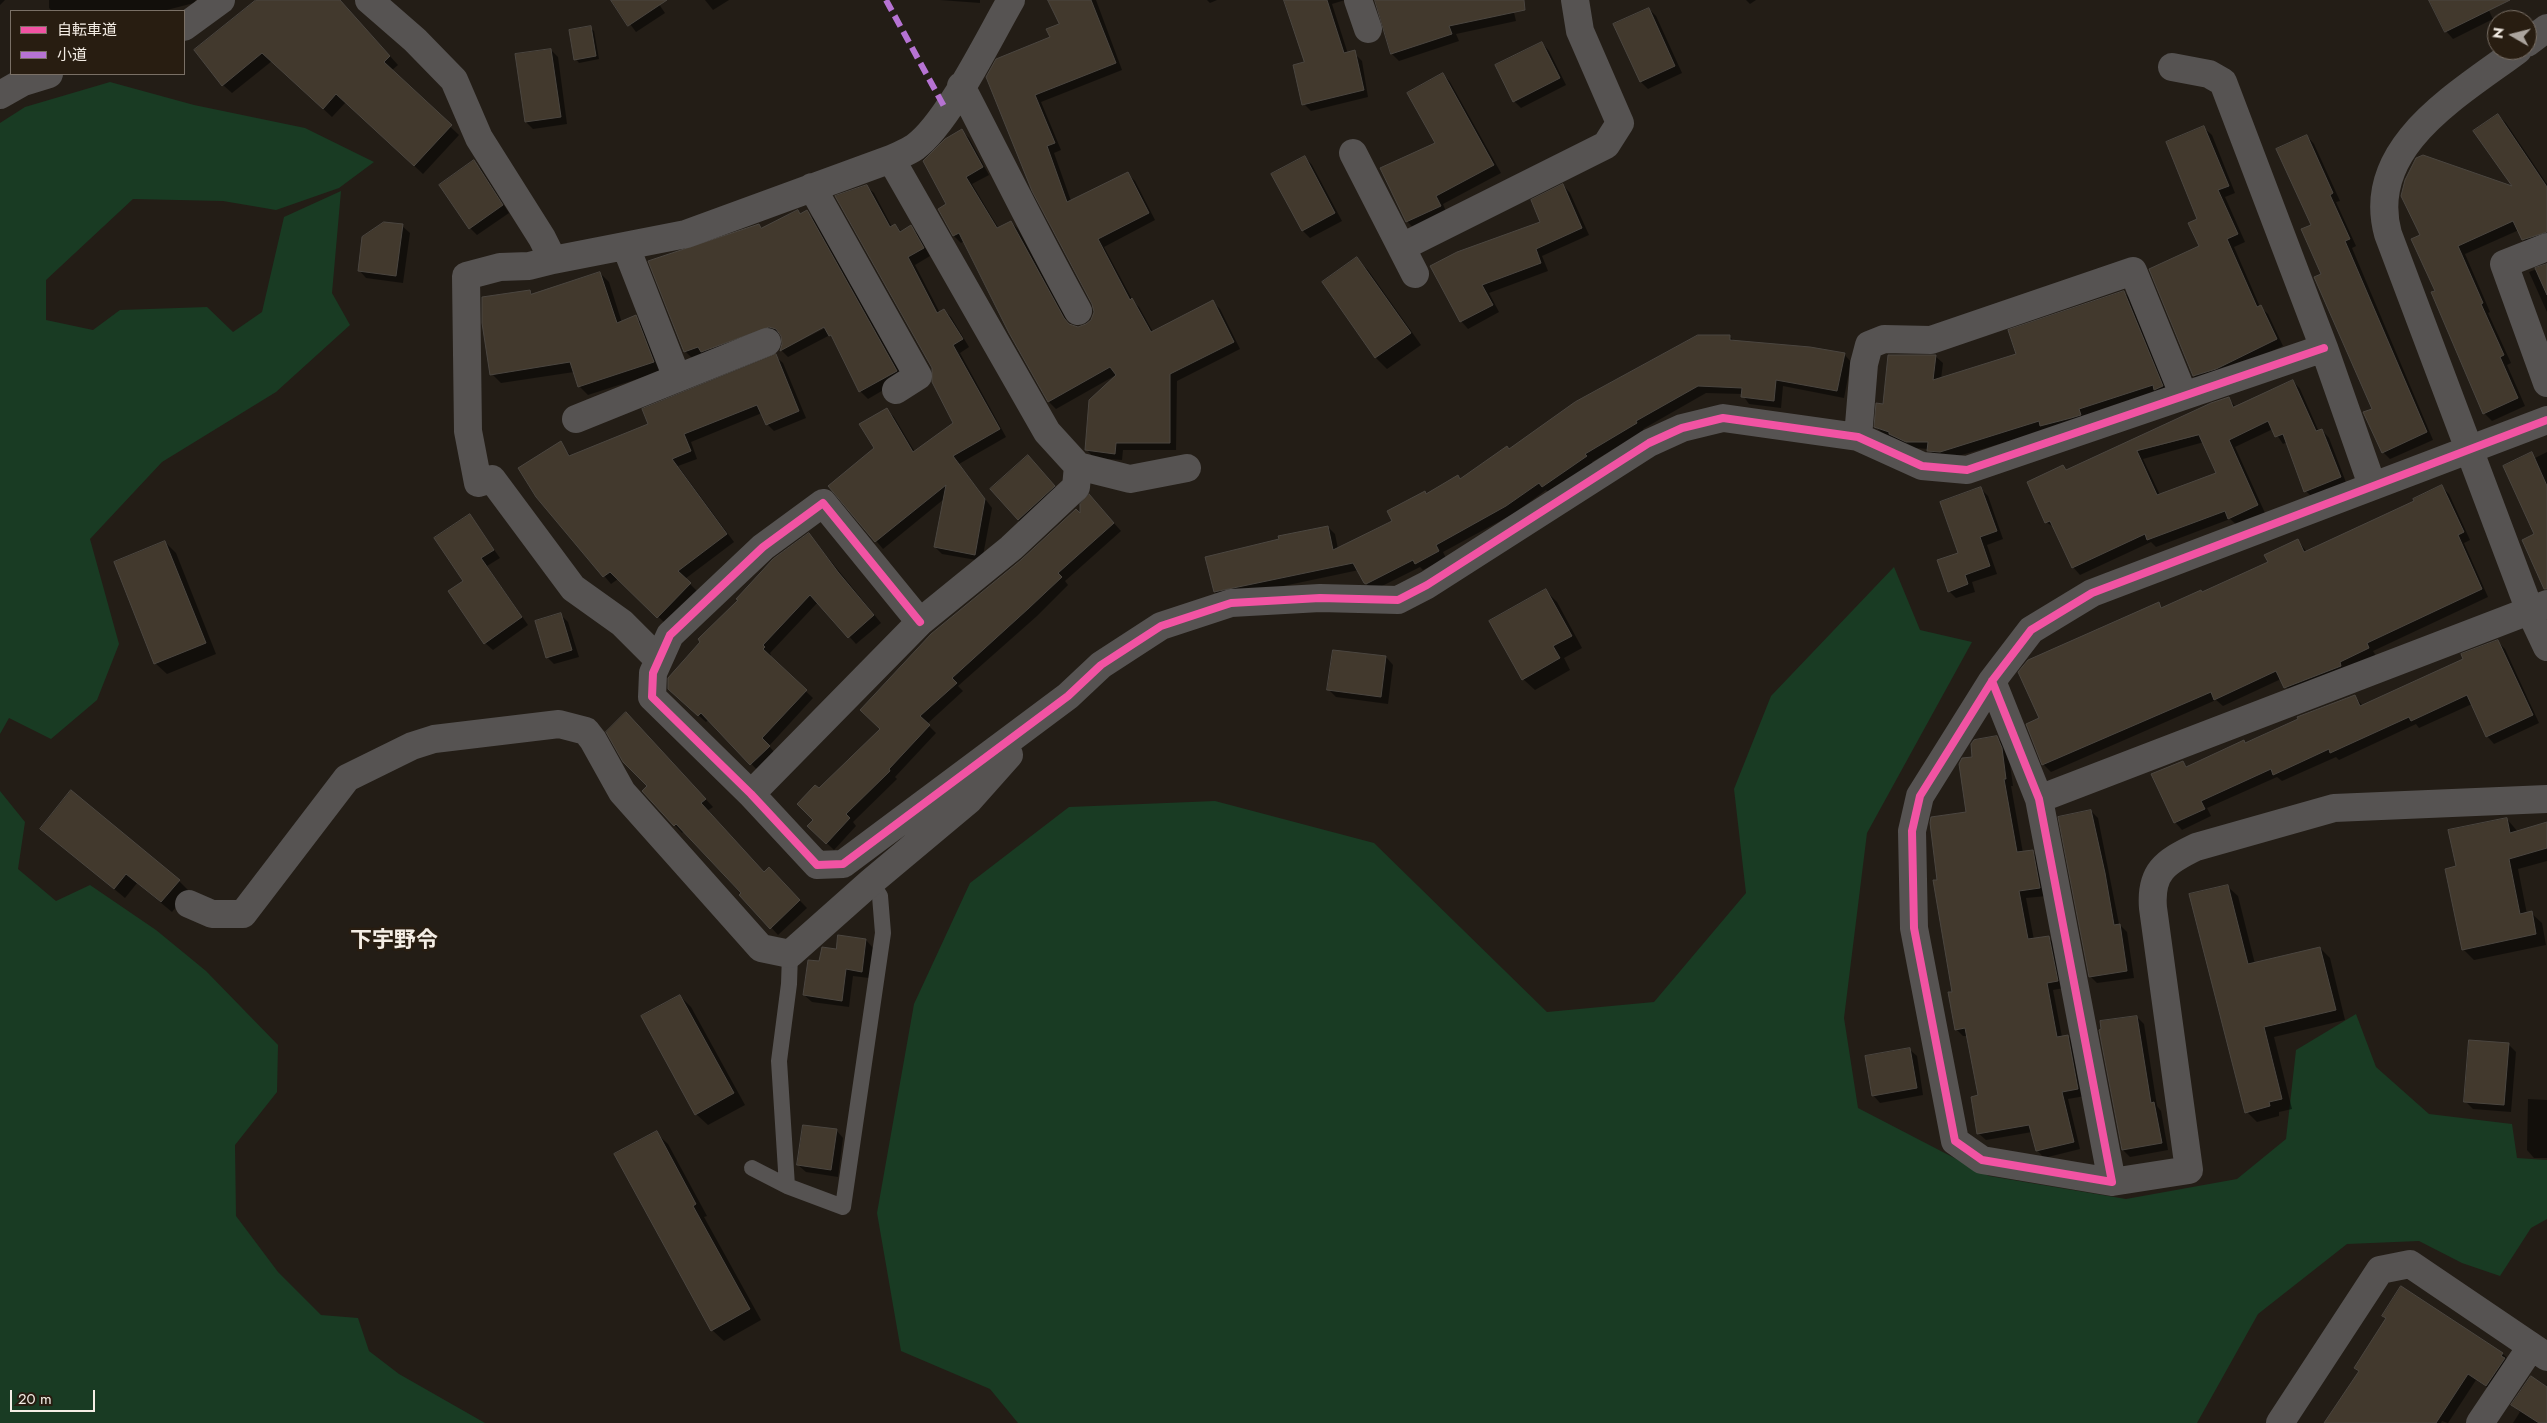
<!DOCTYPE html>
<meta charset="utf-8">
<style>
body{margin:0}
#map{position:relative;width:2547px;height:1423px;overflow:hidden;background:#231d16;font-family:Jost,"Noto Sans JP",sans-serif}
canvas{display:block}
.legend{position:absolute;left:10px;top:10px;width:175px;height:65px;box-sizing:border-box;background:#281d11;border:1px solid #7a7066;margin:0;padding:6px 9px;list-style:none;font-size:15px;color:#f4ede5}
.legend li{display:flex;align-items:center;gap:10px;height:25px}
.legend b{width:25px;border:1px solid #7a7066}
.north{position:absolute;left:2487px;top:10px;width:50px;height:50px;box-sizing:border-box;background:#281d11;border:1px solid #7a7066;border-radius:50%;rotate:278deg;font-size:14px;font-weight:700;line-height:20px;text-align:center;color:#f4ede5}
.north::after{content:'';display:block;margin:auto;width:18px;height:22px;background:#aba49d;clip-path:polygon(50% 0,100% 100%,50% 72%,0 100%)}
.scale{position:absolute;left:10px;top:1390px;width:85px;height:22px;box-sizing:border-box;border:2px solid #f4ede5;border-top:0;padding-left:6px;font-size:15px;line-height:18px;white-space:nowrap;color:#f4ede5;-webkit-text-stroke:4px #281d11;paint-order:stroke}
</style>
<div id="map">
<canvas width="2547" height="1423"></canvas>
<ul class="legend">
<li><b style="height:6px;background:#f153a3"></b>自転車道</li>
<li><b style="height:6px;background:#b673d3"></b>小道</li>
</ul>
<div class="north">N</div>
<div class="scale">20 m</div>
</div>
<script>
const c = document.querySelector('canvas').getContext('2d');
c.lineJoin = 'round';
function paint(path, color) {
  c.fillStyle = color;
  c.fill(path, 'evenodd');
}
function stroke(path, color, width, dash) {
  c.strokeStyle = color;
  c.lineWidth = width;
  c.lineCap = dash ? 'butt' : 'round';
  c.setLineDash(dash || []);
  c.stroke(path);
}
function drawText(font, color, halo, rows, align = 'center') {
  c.font = font + ' Jost,"Noto Sans JP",sans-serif';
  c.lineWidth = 5;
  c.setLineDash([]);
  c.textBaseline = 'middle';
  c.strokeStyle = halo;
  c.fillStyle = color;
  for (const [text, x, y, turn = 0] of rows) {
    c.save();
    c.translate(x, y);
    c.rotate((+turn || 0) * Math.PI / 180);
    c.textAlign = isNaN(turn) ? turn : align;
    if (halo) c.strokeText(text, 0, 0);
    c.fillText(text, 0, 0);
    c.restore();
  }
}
const green = new Path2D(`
 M110 82 194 105 305 128 374 162 339 188 276 210 223 201 133 199 46 280V320L93 330 120 310 207 307 233 332 262 312 284 217 341 191 332 293 350 325 276 392 162 462 90 539 119 644 97 700 51 739 9 718 0 734V123L25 107Z
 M1894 567 1920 630 1972 642 1867 833 1844 1018 1858 1108 1989 1176 2126 1199 2237 1179 2286 1139 2296 1050 2356 1014 2376 1067 2429 1114 2512 1124 2517 1158 2547 1160V1219L2531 1228 2500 1276 2462 1263 2419 1241 2347 1244 2258 1314 2197 1423H1018L990 1389 901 1351 877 1213 914 1004 970 883 1069 807 1215 801 1374 843 1547 1012 1654 1002 1746 893 1734 789 1771 696Z
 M0 791 25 822 18 869 56 901 90 885 156 930 206 971 278 1045 277 1092 235 1145 236 1216 278 1272 321 1315 358 1318 369 1351 399 1374 485 1423H0Z`);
const shadow = new Path2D(`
 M0 0H5L0 5Z
 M49 0H196L194 3 163 11H52L49 8Z
 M256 0H324L362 25 398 65 391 71 459 135 423 174 346 102 332 117 272 61 232 93 223 85Z
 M612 0H656L665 13 636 32Z
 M705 0H729L713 10Z
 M940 0H980V3Z
 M1049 0H1096L1122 70 1041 102 1061 150 1054 153 1071 201 1128 174 1135 181 1155 220 1104 247 1133 301 1139 307 1153 332 1213 302 1220 309 1240 349 1177 381 1176 450H1123L1122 460 1094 458 1087 450 1090 401 1118 374 1056 409 1049 402 1010 333 964 241 961 243 954 236 939 209 948 204 962 131 969 138 989 175 972 184 999 229 1011 222 1018 229 1070 326 1078 328 1087 326 1092 320 1095 312 1093 303 988 77 1051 38 1061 24Z
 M1207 0H1217L1210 3Z
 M1285 0H1345L1332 4 1348 54H1355L1362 61 1368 97 1311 111 1304 104 1305 63Z
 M1376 0H1511L1516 21 1456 34 1459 41 1399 61 1392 54Z
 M1746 0H1756L1750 4Z
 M2431 0H2484L2493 19 2453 39 2446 31Z
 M1649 9 1656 16 1682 73 1648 89 1641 82Z
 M590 28 594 31 599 59 579 63 576 59Z
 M1542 43 1549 51 1566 85 1521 108 1514 101Z
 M551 50 558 57 567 124 533 129 526 122Z
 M1443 74 1450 82 1501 173 1443 204 1447 214 1414 229 1407 221 1437 144Z
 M2498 115 2506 123 2547 184V241L2531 247 2523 239 2519 230 2465 254 2490 312 2488 313 2511 363 2507 365 2525 406 2492 421 2484 413 2452 342 2455 341 2436 291 2413 240 2515 188Z
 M2204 128 2212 135 2235 193 2225 197 2245 242 2234 247 2260 307 2268 314 2283 346 2201 383 2194 376Z
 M2307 136 2314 144 2340 201 2336 202 2356 246 2352 248 2433 440 2390 459 2383 452 2374 409 2323 275 2312 225Z
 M1305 157 1312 165 1342 221 1310 238 1303 231 1273 174Z
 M474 162 481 169 509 213 477 235 470 228Z
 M1563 185 1570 193 1589 235 1542 256 1548 271 1489 293 1499 312 1468 329 1461 321 1432 267 1542 222Z
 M866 186 874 193 892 227 895 225 902 232 911 227 918 234 930 256 915 265 940 313 944 310 951 317 969 347 960 353 1006 437 959 464 992 508 982 561 942 554 935 547 944 499 883 549 830 486 875 449 886 409 894 417 915 452 954 424Z
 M798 211 801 215 807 212 814 219 904 378 868 399 860 391 836 341 830 335 788 357 781 350 784 344 782 336 777 333 692 358 685 351 759 225 762 228ZM829 323 831 325 788 347V345Z
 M402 226 410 233 403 283 366 278 359 270Z
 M1357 259 1368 270 1421 345 1387 369 1376 358 1324 282Z
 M2547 265V312L2529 272Z
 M600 273 609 282 622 323 635 317 645 326 662 371 588 395 579 386 574 372 501 383 492 374 530 291 534 295Z
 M2124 292 2131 299 2170 394 1948 459 1936 458 1929 449 1914 448 1883 434 1876 427 1884 405 1935 356 1943 363 1941 379 2018 355Z
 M1730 337 1735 342 1844 354 1851 362 1844 398 1783 386 1781 408 1749 404 1742 394 1706 393 1643 429 1644 431 1592 462 1593 464 1550 494 1546 490 1513 514 1443 552 1446 558 1423 570 1420 567 1374 590 1365 583 1359 570 1222 599 1215 592 1328 527 1335 534 1338 549 1394 521 1426 495 1458 477 1461 480 1509 451Z
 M775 356 783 363 806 418 774 431 767 424 762 413 691 442 697 459 678 466 734 542 685 579 697 591 666 624 618 579 611 584 537 496 560 443 571 456 649 425Z
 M2293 381 2300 389 2319 432 2322 430 2329 438 2347 485 2313 498 2306 491 2287 442 2283 444 2273 429 2235 447 2265 513 2237 525 2230 519 2156 547 2151 542 2080 575 2073 567 2055 528 2046 522 2063 467 2067 471 2228 399 2236 407ZM2204 442 2218 473 2160 495 2143 459Z
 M2547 452V586L2536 535 2531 454 2535 458Z
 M1035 464 1061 494 1026 527 1018 520Z
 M2442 487 2449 494 2470 540 2464 543 2488 597 2373 651 2376 656 2292 695 2281 679 2223 706 2216 700 2051 772 2043 764 2041 719 2029 661 2158 604 2163 609 2203 594 2269 563 2298 541 2307 552 2415 502Z
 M1981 489 1988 496 2003 539 1987 545 1997 574 1972 582 1975 592 1956 598 1949 591Z
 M1096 503 1121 531 1065 581 1068 585 1037 616 958 686 963 691 927 724 936 733 895 777 897 779 853 822 856 826 834 850 809 826 815 820 819 790 881 729 1081 516Z
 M470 516 500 558 487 566 528 625 493 650 485 643 465 581Z
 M809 534 881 623 856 644 818 602 770 653 771 655 769 657 813 698 769 746 776 754 758 771 709 719 706 722 677 696Z
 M165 542 176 553 216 654 167 674 155 663Z
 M1545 590 1557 602 1582 648 1564 658 1570 670 1535 690 1523 679Z
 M561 615 568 622 579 657 554 664 547 657Z
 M2497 641 2505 649 2539 723 2494 744 2487 736 2472 704 2419 728 2416 724 2339 760 2336 757 2282 781 2277 777 2207 808 2211 816 2182 830 2175 822 2182 762 2188 767 2354 696 2363 706 2465 659Z
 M1386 657 1393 665 1388 704 1336 697 1329 690Z
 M633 721 713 807 707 811 764 873 776 876 807 908 778 935 684 831 682 833 644 791 649 786Z
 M1997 737 2004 745 2009 757 2013 786H2011L2023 853 2032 852 2040 859 2047 896 2026 898 2034 940 2049 938 2056 945 2064 988 2053 990 2062 1037 2068 1036 2075 1043 2085 1096 2068 1099 2080 1149 2044 1158 2037 1150 2032 1132 1986 1140 1978 1133 1980 1096 1968 1036H1963L1956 1029 1954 993 1938 881 1967 813 1974 758Z
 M2091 811 2098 818 2119 924 2127 932 2134 978 2097 983 2090 976Z
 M2507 819 2518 832 2547 823V861L2518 869 2527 914 2531 913 2542 923 2546 945 2474 960 2463 949Z
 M42 829 179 881 189 891 172 912 137 883 125 898Z
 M2227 886 2238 896 2255 964 2320 948 2330 958 2345 1020 2274 1037 2292 1109 2279 1112V1116L2257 1122 2247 1112Z
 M866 940 873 948 869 978 853 976 849 1007 812 1002 804 995 820 963 838 950Z
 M680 996 691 1007 745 1105 708 1125 696 1114 643 1017Z
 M2137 1017 2144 1024 2157 1106 2161 1111 2168 1150 2130 1157 2123 1150Z
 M2508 1044 2516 1052 2511 1112 2473 1109 2465 1101Z
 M1909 1049 1917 1056 1923 1095 1880 1103 1873 1095Z
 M2528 1099 2547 1100V1158H2534L2527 1150Z
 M836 1130 843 1138 838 1177 806 1172 798 1165Z
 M656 1133 668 1144 707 1216 704 1217 761 1320 724 1341 712 1330Z
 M2401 1288 2503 1354 2510 1361 2494 1392 2476 1380 2448 1423 2442 1421 2441 1423H2326L2360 1372 2355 1367 2387 1319 2383 1316Z
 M2547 1388V1423H2513L2520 1412 2513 1405Z`);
const building = new Path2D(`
 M256 0H340L390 56 384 62 452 125 414 166 336 94 323 109 262 53 222 86 194 50Z
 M611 0H667L628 26Z
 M1048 0H1091L1116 63 1035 95 1055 143 1047 146 1067 202 1128 172 1149 213 1098 239 1130 300 1132 298 1151 332 1213 300 1234 342 1170 374V443H1116L1115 454 1085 450 1089 400 1116 375 1110 367 1048 402 1009 333 959 233 953 236 938 209 946 204 923 161 945 139 962 129 983 167 966 177 997 228 1011 221 1064 318 1069 324 1078 327 1086 324 1091 320 1094 312 1092 304 1032 191 986 77 996 59 1050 37 1046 29 1059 24Z
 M1284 0H1327L1344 53 1355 50 1364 90 1302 105 1293 65 1304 62Z
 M1375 0H1524L1525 10 1449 26 1452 34 1391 54Z
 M2429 0H2510L2445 32Z
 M1649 8 1675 66 1640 82 1613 24Z
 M591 26 596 56 574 60 569 30Z
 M1542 42 1560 78 1513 102 1495 65Z
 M551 49 561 117 525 122 515 54Z
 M1443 73 1494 165 1436 196 1441 206 1406 222 1380 168 1435 143 1407 93Z
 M2498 114 2547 187V232L2522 240 2513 221 2458 246 2483 303 2481 304 2504 355 2500 357 2518 398 2483 414 2431 292 2435 291 2411 239 2420 235 2401 196 2405 180 2416 158 2423 155 2512 186 2473 131Z
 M2204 126 2229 186 2218 190 2238 234 2227 239 2257 307 2261 305 2277 339 2216 369 2193 376 2149 269 2199 246 2188 223 2197 219 2166 142Z
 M2307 135 2333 193 2330 195 2350 239 2345 241 2427 432 2382 453 2363 412 2372 409 2314 277 2321 274 2301 229 2311 225 2276 149Z
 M1305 156 1335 213 1302 231 1271 174Z
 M474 160 503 205 469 229 439 185Z
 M1563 184 1582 228 1536 249 1541 263 1482 285 1493 305 1460 322 1430 266 1457 252 1540 222 1531 200Z
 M867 185 890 227 895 224 900 232 911 225 924 248 908 257 937 313 944 309 963 339 953 345 1000 429 953 456 985 499 975 555 934 547 946 485 875 542 828 486 874 448 859 424 887 408 913 452 953 423 932 382V368L835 196Z
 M798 210 800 214 807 210 897 371 859 392 831 335 829 336 824 327 780 351 782 344 781 336 776 329 769 327 701 352 698 347 684 352 648 261 759 224 761 228Z
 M384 222 403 224 396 276 358 271 362 237Z
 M1357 257 1411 333 1375 358 1322 282Z
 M2547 264V295L2535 268Z
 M600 272 617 323 636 315 654 362 578 387 570 362 490 375 482 323V297L530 290 531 294Z
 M2124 291 2163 386 2154 390 2153 385 2079 409 2081 415 2071 418 2040 426 2039 421 1940 452 1927 451 1928 442H1906L1889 434V432L1874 427 1876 403 1883 404 1888 355H1936L1933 380 2016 354 2008 330Z
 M1698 335H1730V340L1810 347 1845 353 1837 391 1776 380 1774 401 1741 397 1742 388 1698 386 1636 421 1637 423 1585 454 1587 456 1542 487 1539 483 1506 506 1436 545 1439 551 1415 564 1413 560 1366 584 1364 583 1353 563 1214 592 1205 557 1279 539 1278 536 1328 526 1333 550 1392 521 1387 511 1425 491 1426 494 1458 475 1460 479 1507 446 1509 449 1575 402Z
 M776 354 799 411 766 425 757 405 684 434 691 451 672 459 727 534 678 571 691 583 657 618 610 572 603 577 536 497 518 468 561 441 569 456 648 424 642 409Z
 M2293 380 2316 431 2322 429 2341 477 2304 492 2283 434 2275 437 2268 421 2229 440 2258 505 2228 519 2225 511 2147 540 2145 534 2072 568 2050 521 2045 523 2027 482 2063 465 2066 470 2211 403 2229 397 2233 407ZM2199 435 2216 473 2157 495 2137 451Z
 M2532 452 2547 486V589H2544L2522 540 2534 534 2503 466Z
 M1028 455 1055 486 1018 520 990 489Z
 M2442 485 2464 532 2458 535 2482 589 2367 643 2369 648 2340 662 2341 666 2284 688 2276 671 2214 700 2211 692 2042 765 2026 724 2039 718 2018 672 2028 660 2159 602 2161 608 2201 590 2202 592 2268 562 2264 555 2298 539 2304 552 2414 501 2413 499Z
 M1981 487 1997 531 1980 537 1990 566 1965 575 1968 584 1948 592 1937 560 1958 553 1940 502Z
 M1089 494 1114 523 1058 573 1062 577 1029 608 952 678 957 683 920 716 930 725 889 769 890 771 846 814 850 818 826 844 807 826 813 820 797 804 815 785 819 788 880 729 860 710 931 634 1021 560 1076 509 1080 513V504Z
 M470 514 494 550 481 558 522 617 484 644 448 591 463 581 434 538Z
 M809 533 838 572 874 615 848 638 810 595 763 645 765 647 763 649 807 690 762 738 770 746 750 765 701 713 698 716 668 689V678L700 642 698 639 738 600 736 599 773 559Z
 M165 541 206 643 154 664 114 562Z
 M1546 589 1572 636 1553 646 1560 658 1522 680 1489 621Z
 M561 613 572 650 546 658 535 621Z
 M2498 640 2533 715 2486 737 2467 695 2411 721 2409 717 2330 753 2329 749 2273 775 2271 769 2201 801 2205 809 2174 823 2151 774 2183 761 2186 767 2244 740 2245 743 2298 719 2297 717 2355 695 2360 706 2463 659 2461 654Z
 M1333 650 1386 656 1381 697 1327 690Z
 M626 712 706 799 701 803 764 872 769 867 800 900 770 929 739 895 741 893 676 824 674 826 642 791 647 786 623 762 606 732Z
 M1997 736 2002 748 2006 779H2004L2017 852 2033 850 2040 888 2019 891 2028 939 2049 936 2058 981 2047 983 2057 1037 2068 1035 2078 1089 2062 1092 2074 1142 2036 1151 2029 1125 1977 1134 1971 1097 1978 1095 1965 1028 1955 1030 1948 992H1952L1933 880H1937L1930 823 1931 817 1966 812 1959 764 1962 758 1972 757 1971 744 1974 740Z
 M71 790 180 880 161 902 126 874 114 889 40 829Z
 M2091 810 2105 873 2114 925 2120 924 2127 971 2089 977 2058 817Z
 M2507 818 2510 833 2547 822V848L2509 859 2520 914 2532 911 2536 934 2462 950 2445 869 2456 866 2448 830Z
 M2228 885 2248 964 2320 947 2336 1010 2264 1027 2282 1099 2269 1102 2270 1106 2245 1113 2189 894Z
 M838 935 866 939 862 972 846 969 842 1001 803 995 808 960 819 961 822 947 836 949Z
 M680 995 734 1093 695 1115 641 1016Z
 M2137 1016 2151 1103 2154 1102 2162 1143 2122 1150 2099 1030 2101 1029 2100 1021Z
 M2469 1040 2509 1043 2504 1105 2464 1102Z
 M1910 1048 1917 1088 1872 1096 1865 1056Z
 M803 1125 837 1129 831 1170 797 1165Z
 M657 1131 696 1204 693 1206 750 1309 711 1331 614 1154Z
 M2401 1286 2503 1353 2501 1356 2505 1358 2486 1386 2468 1374 2436 1423H2324L2359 1371 2354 1368 2386 1318 2382 1316Z
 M2531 1376 2547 1387V1423H2539L2511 1405Z`);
const lane = new Path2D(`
 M752 1168 787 1186 779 1061 789 984 790 954
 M787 1186 843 1207 883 933 880 896 871 882`);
const street = new Path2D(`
 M369 0 415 40 454 80 479 138 542 238 553 260 686 234 891 159C899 155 908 152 915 147 948 123 989 38 1011 0
 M1358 0 1368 29
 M184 27 221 0
 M2527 43 2547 28
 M2518 50C2458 95 2364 147 2388 234L2530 611 2547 647
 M2172 67 2209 74 2223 82 2324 348 2372 485
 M961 86C1000 161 1037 237 1078 311
 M0 95 23 82 49 74
 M1353 153 1415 274
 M891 159 1047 432 1078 466 1130 479 1187 468
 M812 187 918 376 896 390
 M626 247 677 378
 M1402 247 1606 145 1620 123 1580 31 1575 0
 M2547 247 2504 264 2547 383
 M553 260 529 266 500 267 466 276 468 431 478 483 492 479 573 588 622 623 658 659
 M576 419 767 342
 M1858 437 1864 364 1869 345 1884 339 1931 340 2133 271 2183 394
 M920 622 823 503 763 547 670 635 653 673 652 697 751 794 817 865 843 864 1068 696 1101 665 1161 626 1231 603 1320 598 1398 600 1427 585 1649 443 1682 428 1723 418 1858 437 1922 466 1967 470 2324 348
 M1992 681 2039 799 2112 1182 1982 1160 1955 1141 1914 928 1912 831 1920 796 1992 681 2031 630 2092 593 2547 420
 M751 794 920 622 1011 548 1076 487 1078 466
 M2039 799 2547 604
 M189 904 212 914H243L347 778 412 746 434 739 559 724 586 731 593 740 622 792 761 948 790 954 871 882 969 800 1009 755
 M2112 1182 2189 1170 2153 908C2150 872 2165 862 2196 847L2334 808 2547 799
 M2280 1423 2380 1270 2410 1264 2547 1357
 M2480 1423 2531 1347`);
const quiet = new Path2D(`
 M886 0 946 110`);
const cycleway = new Path2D(`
 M920 622 823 503 763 547 670 635 653 673 652 697 751 794 817 865 843 864 1068 696 1101 665 1161 626 1231 603 1320 598 1398 600 1427 585 1649 443 1682 428 1723 418 1858 437 1922 466 1967 470 2324 348
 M1992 681 2039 799 2112 1182 1982 1160 1955 1141 1914 928 1912 831 1920 796 1992 681 2031 630 2092 593 2547 420`);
const quarterNames = [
 ["下宇野令",394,942]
];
paint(green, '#193b23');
paint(shadow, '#0007');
paint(building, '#42392d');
stroke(building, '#4b4640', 1);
stroke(lane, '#565352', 16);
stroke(street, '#565352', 28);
stroke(quiet, '#b673d3', 6, [12, 6]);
stroke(cycleway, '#f153a3', 8);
drawText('bold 22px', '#f4ede5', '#281d11', quarterNames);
</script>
